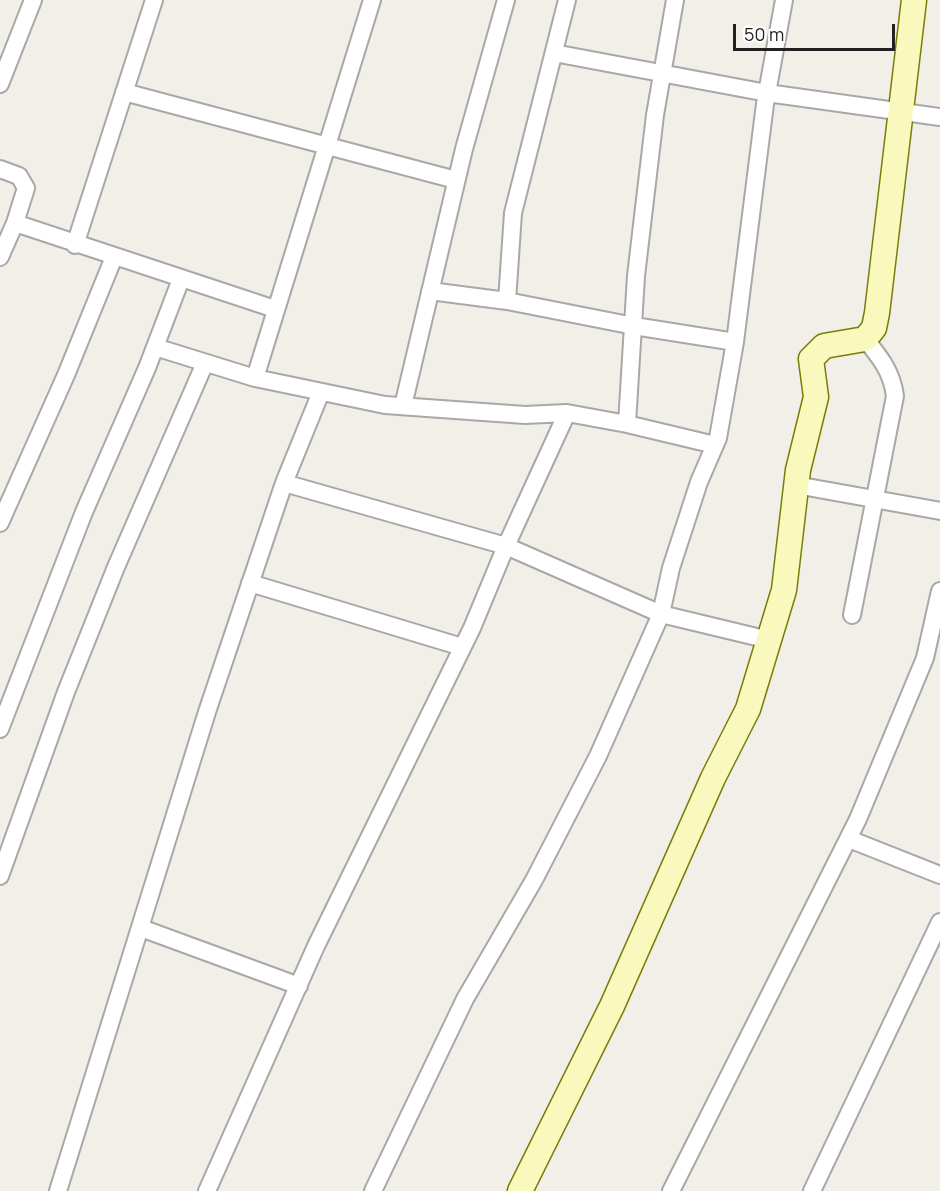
<!DOCTYPE html>
<style>
body{margin:0}
#map{position:relative;width:940px;height:1191px;overflow:hidden;background:#f2eee8;font-family:Manrope,sans-serif}
canvas{display:block}
.scale{position:absolute;left:733px;top:24px;width:162px;height:27px;box-sizing:border-box;border:3px solid #212121;border-top:0;padding-left:8px;font-size:18px;line-height:21px;white-space:nowrap;color:#212121;-webkit-text-stroke:4px #fff;paint-order:stroke}
</style>
<div id="map">
<canvas width="940" height="1191"></canvas>
<div class="scale">50 m</div>
</div>
<script>
const c = document.querySelector('canvas').getContext('2d');
c.lineJoin = 'round';
function stroke(path, color, width, dash) {
  c.strokeStyle = color;
  c.lineWidth = width;
  c.lineCap = dash ? 'butt' : 'round';
  c.setLineDash(dash || []);
  c.stroke(path);
}
const street = new Path2D(`
 M567 0 513 213 507 301 634 326 735 342
 M554 53 767 93 940 117
 M0 84 33 0
 M124 92 456 180
 M0 169 19 176 26 188 15 223 0 257
 M15 223 275 309
 M75 245 154 0
 M430 291 507 301
 M155 347 255 378 385 405 525 415 567 413 627 424 715 445
 M255 378 372 0
 M403 406 464 149 506 0
 M627 424 636 276 655 115 675 0
 M284 483 506 546 661 614 769 640
 M796 485 940 511
 M0 523 66 375 114 257
 M250 583 462 647
 M852 615 895 396C892 372 880 357 865 339
 M0 729 84 512 147 368 181 279
 M849 839 940 875
 M0 876 66 692 116 567 205 363
 M141 928 299 986
 M58 1191 207 712 284 483 321 392
 M207 1191 316 946 472 628 506 546 567 413
 M373 1191 465 999 534 880 598 756 661 614 671 568 699 482 718 438 735 342 765 104 784 0
 M671 1191 858 819 925 658 940 591
 M812 1191 940 922`);
const secondary = new Path2D(`
 M520 1191 612 1006 713 778 748 709 784 590 798 470 816 397 811 359 824 346 865 339 874 328 877 313 914 0`);
stroke(street, '#a8a8a8', 20);
stroke(secondary, '#787d04', 27);
stroke(street, '#fff', 16);
stroke(secondary, '#faf9bd', 24);
</script>
